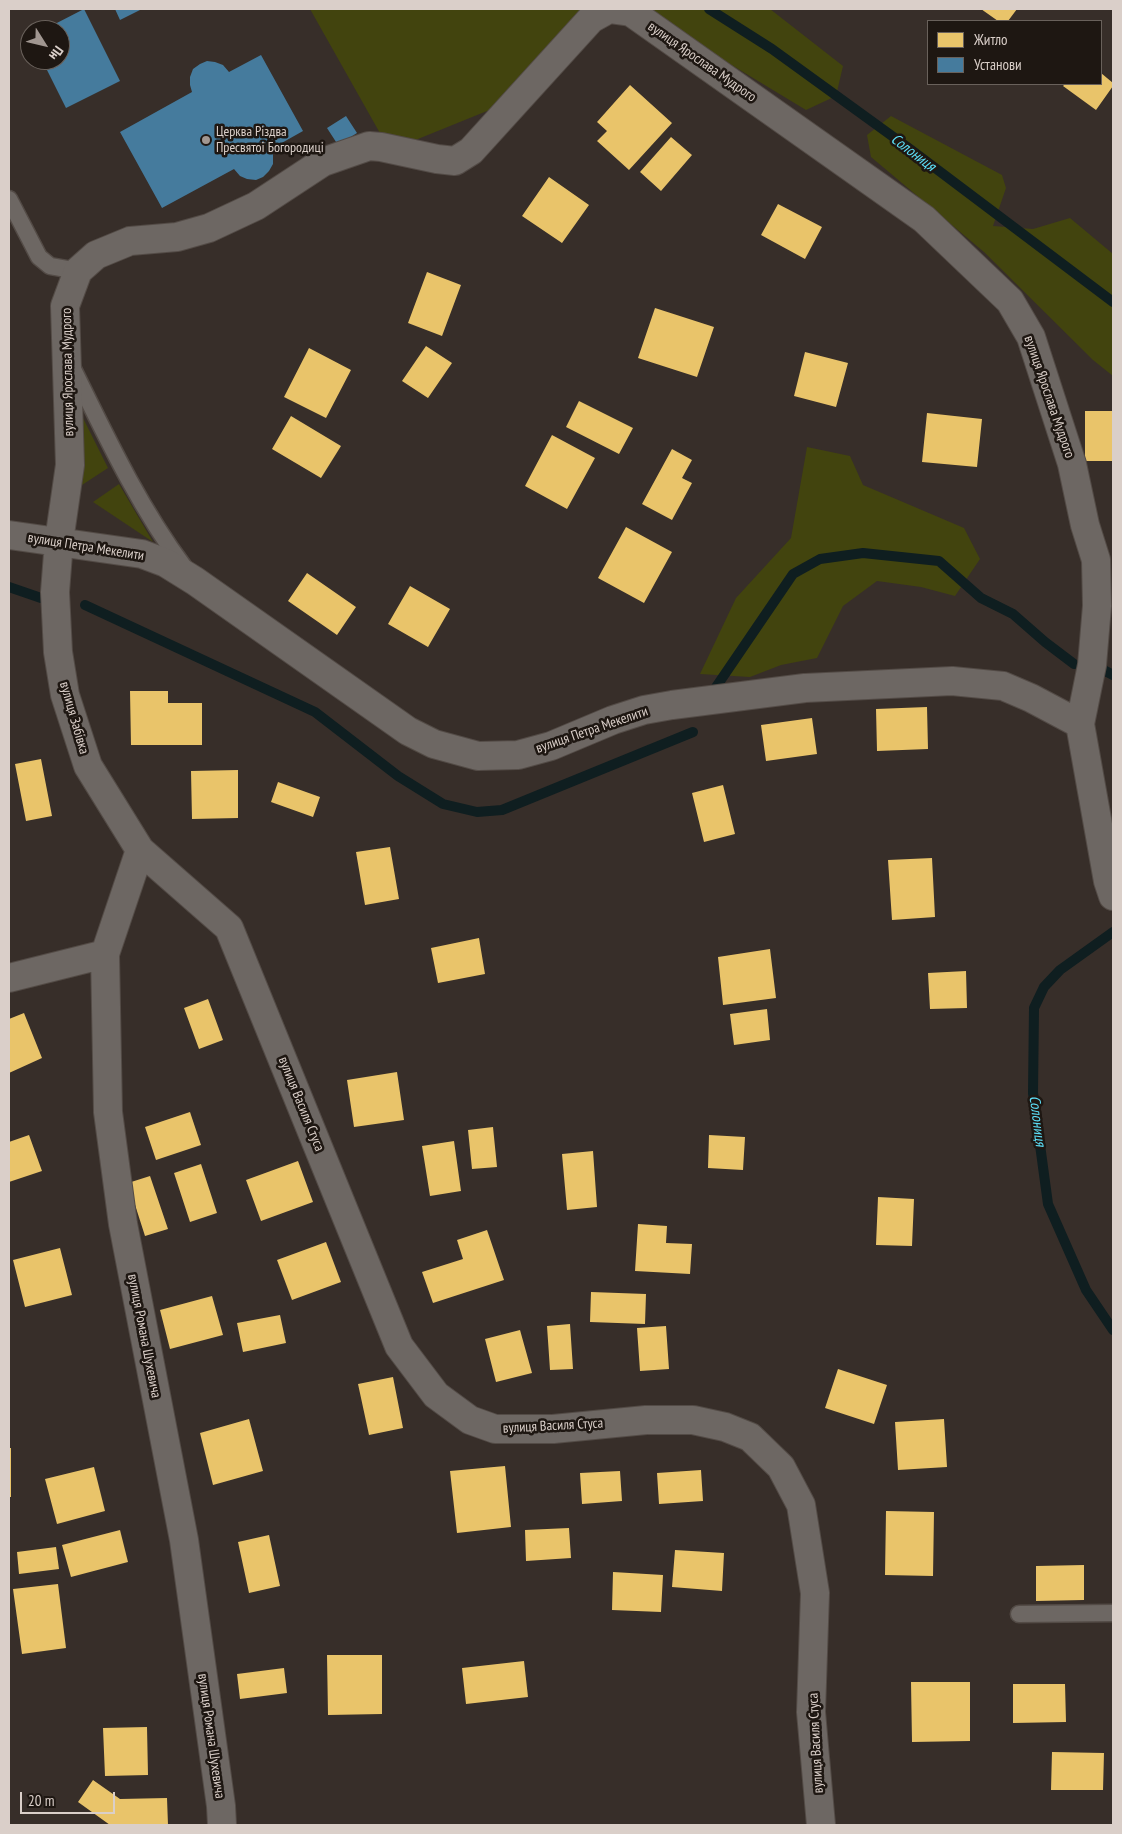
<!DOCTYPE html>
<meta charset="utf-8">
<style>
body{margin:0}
#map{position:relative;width:1122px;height:1834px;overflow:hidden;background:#372e29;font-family:"PT Sans Narrow",sans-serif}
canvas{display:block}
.frame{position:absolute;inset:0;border:10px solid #dacfc9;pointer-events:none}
.legend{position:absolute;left:927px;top:20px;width:175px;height:65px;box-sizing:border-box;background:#1e1712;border:1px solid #69615b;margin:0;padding:6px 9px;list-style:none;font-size:15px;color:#dacfc9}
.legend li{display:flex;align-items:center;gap:10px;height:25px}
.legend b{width:25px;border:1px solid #69615b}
.north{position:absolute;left:20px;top:20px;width:50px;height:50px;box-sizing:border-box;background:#1e1712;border:1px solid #69615b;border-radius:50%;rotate:126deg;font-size:14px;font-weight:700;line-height:20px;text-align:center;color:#dacfc9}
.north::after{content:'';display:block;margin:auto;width:18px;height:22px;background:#a19791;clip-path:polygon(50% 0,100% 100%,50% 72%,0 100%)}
.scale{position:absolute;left:20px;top:1792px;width:95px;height:22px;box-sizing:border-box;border:2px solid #dacfc9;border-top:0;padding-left:6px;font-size:15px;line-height:18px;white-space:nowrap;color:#dacfc9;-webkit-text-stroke:4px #1e1712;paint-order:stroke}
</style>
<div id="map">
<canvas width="1122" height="1834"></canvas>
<div class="frame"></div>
<ul class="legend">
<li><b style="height:14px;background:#e9c46a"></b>Житло</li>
<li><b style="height:14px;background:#457b9d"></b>Установи</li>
</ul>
<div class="north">Пн</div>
<div class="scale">20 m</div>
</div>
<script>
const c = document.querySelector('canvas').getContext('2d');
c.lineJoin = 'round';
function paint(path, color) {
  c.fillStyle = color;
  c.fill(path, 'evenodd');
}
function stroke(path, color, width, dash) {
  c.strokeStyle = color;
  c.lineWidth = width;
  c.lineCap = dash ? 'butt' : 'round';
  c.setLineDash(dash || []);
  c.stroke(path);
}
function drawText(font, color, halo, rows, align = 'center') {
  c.font = font + ' "PT Sans Narrow",sans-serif';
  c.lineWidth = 5;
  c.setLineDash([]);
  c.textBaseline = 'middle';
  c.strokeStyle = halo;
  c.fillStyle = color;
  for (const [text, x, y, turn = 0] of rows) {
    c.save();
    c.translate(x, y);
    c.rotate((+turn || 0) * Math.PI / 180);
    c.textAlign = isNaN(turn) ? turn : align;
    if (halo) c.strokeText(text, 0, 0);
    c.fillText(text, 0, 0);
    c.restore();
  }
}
const green = new Path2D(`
 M310 9H587L492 109 413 141 381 135Z
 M639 9H770L843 66 836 96 806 110Z
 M891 116 1002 175 1006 188 993 226 1033 229 1070 218 1113 254V376L1093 360 984 252 871 157 867 135Z
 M78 408 108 468 82 485Z
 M807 447 850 456 863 485 964 528 980 559 955 596 921 587 877 581 843 606 817 658 781 665 750 677 700 674 736 598 791 538Z
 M119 484 153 542 93 502Z`);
const homes = new Path2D(`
 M981 9H1017L1008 21H998Z
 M1101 73 1113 83V86L1096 110 1063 86 1065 84H1101Z
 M630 85 672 123 629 170 597 141 607 131 597 122Z
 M671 137 692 155 661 191 640 172Z
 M549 177 589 205 562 243 522 216Z
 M778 204 822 227 805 259 761 235Z
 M427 272 461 285 442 336 408 323Z
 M655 308 714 327 697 377 638 358Z
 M426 346 452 363 428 398 402 381Z
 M309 348 351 370 326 418 284 397Z
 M805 352 848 363 836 407 794 396Z
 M579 401 633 428 619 454 566 427Z
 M1085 411H1113V461H1085Z
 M927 413 982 419 977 467 922 462Z
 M291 416 341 446 321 478 272 449Z
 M552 435 595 458 567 509 525 486Z
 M672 449 692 460 682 478 692 483 672 520 642 504Z
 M626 527 672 552 644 603 598 578Z
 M307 573 356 607 337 635 288 601Z
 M410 586 450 609 428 647 388 624Z
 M130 691H168V703H202V745H131Z
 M927 707 928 749 877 751 876 709Z
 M812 718 817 754 766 761 761 725Z
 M41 759 52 816 26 821 15 764Z
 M238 770V818L192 819 191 771Z
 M278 782 320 797 313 817 271 802Z
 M723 785 735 834 704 842 692 793Z
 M390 847 399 899 365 905 356 852Z
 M932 858 935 917 892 920 888 860Z
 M479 938 485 974 438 983 431 948Z
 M770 949 776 998 723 1005 718 957Z
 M966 971 967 1008 930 1009 928 973Z
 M208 999 223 1040 199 1049 184 1008Z
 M767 1009 770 1040 734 1045 730 1014Z
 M24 1013 42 1058 9 1073V1019Z
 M397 1072 404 1120 354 1127 347 1080Z
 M190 1112 201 1145 156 1160 145 1127Z
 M493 1127 497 1167 472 1169 468 1130Z
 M29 1135 42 1171 9 1182V1142Z
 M709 1135 745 1137 743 1170 708 1168Z
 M454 1141 461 1191 430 1196 422 1146Z
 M593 1151 597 1207 567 1210 562 1154Z
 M298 1161 313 1202 261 1221 246 1180Z
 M201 1164 217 1213 190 1222 174 1173Z
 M150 1176 168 1229 145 1236 128 1183Z
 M878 1197 914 1199 912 1246 876 1245Z
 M638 1224 667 1226 666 1243 692 1244 690 1274 635 1271Z
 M487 1230 504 1280 433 1303 422 1272 463 1259 457 1240Z
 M326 1242 341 1282 292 1300 277 1260Z
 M60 1248 72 1295 25 1307 13 1260Z
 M591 1292 646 1294 645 1324 590 1322Z
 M212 1296 223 1335 170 1349 160 1310Z
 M280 1315 286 1343 243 1352 237 1323Z
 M570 1324 573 1369 550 1370 547 1326Z
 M666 1326 669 1369 640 1371 637 1328Z
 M520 1330 532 1373 496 1382 485 1339Z
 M838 1369 887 1385 874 1424 825 1408Z
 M393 1377 403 1428 369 1435 358 1384Z
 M249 1419 263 1471 213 1485 200 1433Z
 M944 1419 947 1467 898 1470 895 1422Z
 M9 1448H11V1497H9Z
 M505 1466 511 1527 457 1533 450 1471Z
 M94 1467 105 1511 57 1524 45 1479Z
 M701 1470 703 1501 659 1504 657 1473Z
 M620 1471 622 1501 582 1504 580 1473Z
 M886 1511 934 1512 933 1576 885 1575Z
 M569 1528 571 1558 526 1561 525 1530Z
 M120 1530 128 1562 71 1577 62 1545Z
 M269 1535 280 1586 249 1593 238 1542Z
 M56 1547 59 1569 19 1574 17 1552Z
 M675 1550 724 1553 722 1591 672 1587Z
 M1084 1565V1600L1036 1601V1566Z
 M613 1572 663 1575 661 1612 612 1610Z
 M58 1584 66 1648 22 1654 13 1589Z
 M327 1655H382V1714L328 1715Z
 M524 1661 528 1697 466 1704 462 1668Z
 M284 1668 287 1693 240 1699 237 1674Z
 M911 1682H970V1741L912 1742Z
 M1013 1684H1065L1066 1722 1013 1723Z
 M147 1727 148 1775 105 1776 103 1728Z
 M1052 1752 1104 1753 1103 1790H1051Z
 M93 1780 120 1799 167 1798 168 1825H110L78 1802Z`);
const public = new Path2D(`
 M84 9 120 81 66 108 42 60H60V30H53L51 26Z
 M115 9H142L120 20Z
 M261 55 303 131 271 149 273 155V164L269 171 263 177 256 180 247 179 240 176 234 169 162 208 120 132 192 92 190 85V77L193 69 200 64 207 61 215 62 223 65 229 72Z
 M346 116 357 133 338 145 327 128Z`);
const stream = new Path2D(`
 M709 9 772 49 910 149 1113 302
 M9 587 41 598
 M85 605 315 712 398 776 443 804 477 812 502 810 693 732
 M1096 666 1113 675
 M714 690 793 574 820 559 863 553 939 561 981 598 1013 614 1045 642 1074 664
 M1113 932 1060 970 1044 987 1034 1008 1033 1093 1048 1204 1086 1290 1113 1330`);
const lane = new Path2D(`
 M9 199 39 257 50 266 78 271
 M72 367C106 436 138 505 184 567
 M1019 1614 1113 1613`);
const street = new Path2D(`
 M9 535 142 554 166 563 195 581 408 731 434 744 478 756 518 755 551 746 613 720 644 710 672 705 805 688 952 681 1003 686 1031 698 1080 724 1108 881 1113 896
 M140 850 105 954 108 1112 123 1224 184 1540 221 1806 222 1825
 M9 978 105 954
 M821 1825 811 1712 815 1593 801 1505 781 1467 750 1437 725 1427 693 1420H646L553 1429H495L470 1420 436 1395 399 1346 229 928 140 850 88 766 65 695 58 652 55 592 59 541 70 465 65 306 78 271 96 255 130 241 177 237 209 228 256 206 323 162 369 146 381 147 437 159 455 161 471 151 591 19 609 9 631 12 924 219 1010 301 1031 337 1072 464 1085 525 1096 560 1097 606 1092 665 1080 724`);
const markers = [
 [206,140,5,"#a19791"]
];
const streetNames = [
 ["вулиця Ярослава Мудрого",702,62,35],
 ["вулиця Ярослава Мудрого",68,372,-91],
 ["вулиця Ярослава Мудрого",1049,397,71],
 ["вулиця Петра Мекелити",86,547,9],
 ["вулиця Забівка",74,718,74],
 ["вулиця Петра Мекелити",592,730,-19],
 ["вулиця Василя Стуса",301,1104,68],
 ["вулиця Романа Шухевича",144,1336,79],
 ["вулиця Василя Стуса",553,1426,-3],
 ["вулиця Романа Шухевича",211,1736,82],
 ["вулиця Василя Стуса",816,1743,-93]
];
const poiNames = [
 ["Церква Різдва",216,132],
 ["Пресвятої Богородиці",216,148]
];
const waterNames = [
 ["Солониця",913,153,37],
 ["Солониця",1037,1121,83]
];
paint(green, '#42440e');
paint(homes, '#e9c46a');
paint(public, '#457b9d');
stroke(stream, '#0f1e20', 10);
stroke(lane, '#534b46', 19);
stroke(street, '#534b46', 30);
stroke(lane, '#6d6763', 16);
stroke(street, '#6d6763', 28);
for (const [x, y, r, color] of markers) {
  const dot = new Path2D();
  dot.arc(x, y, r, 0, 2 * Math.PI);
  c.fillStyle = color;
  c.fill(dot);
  stroke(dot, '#1e1712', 2);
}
drawText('14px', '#dacfc9', '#1e1712', streetNames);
drawText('14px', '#dacfc9', '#1e1712', poiNames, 'left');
drawText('italic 15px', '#5de0f9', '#1e1712', waterNames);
</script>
